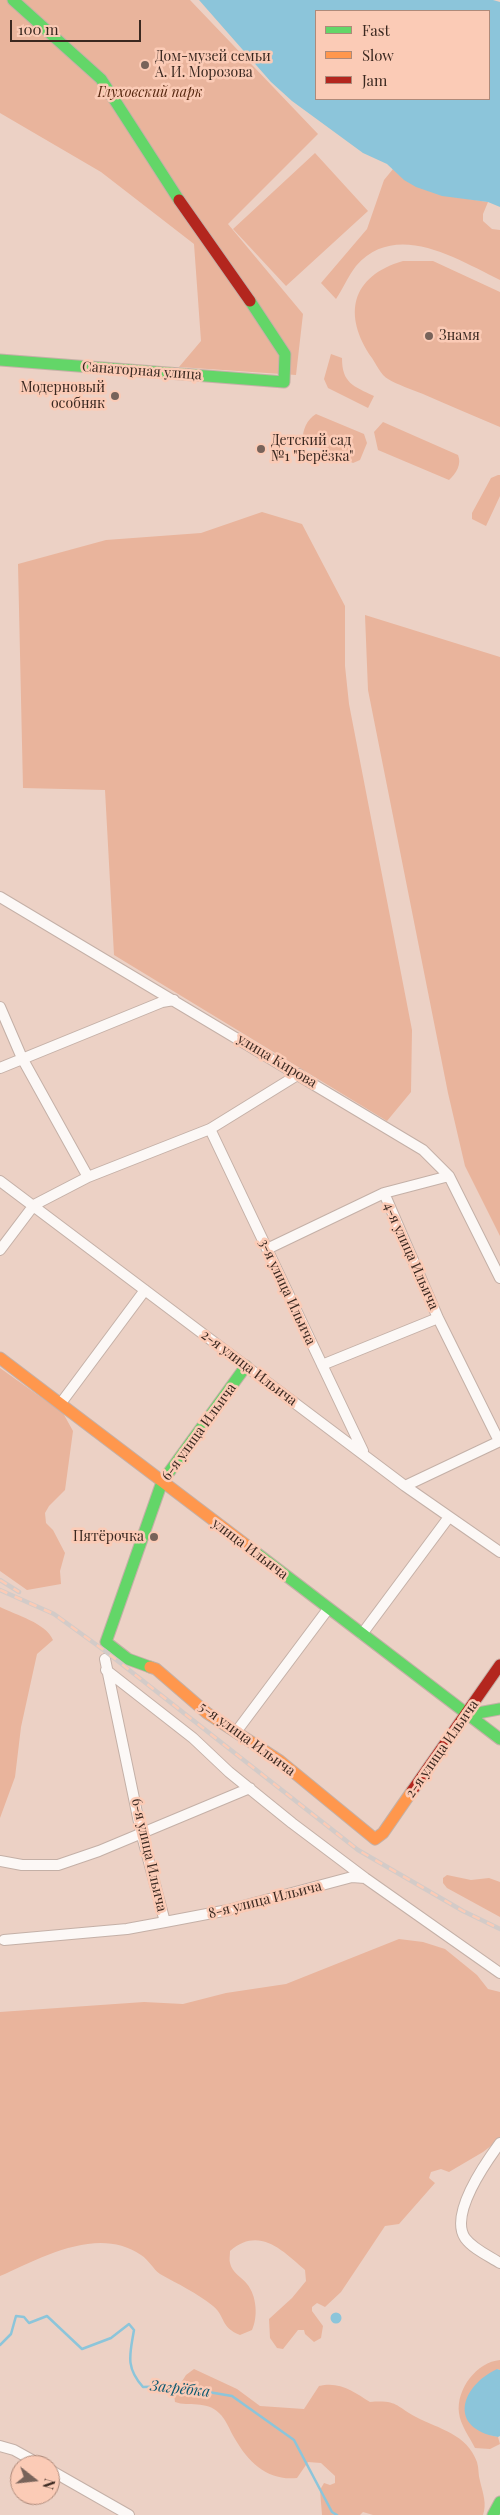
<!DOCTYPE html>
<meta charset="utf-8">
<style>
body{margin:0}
#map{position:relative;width:500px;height:2515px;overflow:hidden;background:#ecd1c5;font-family:"Playfair Display",serif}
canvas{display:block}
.legend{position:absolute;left:315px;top:10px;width:175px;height:90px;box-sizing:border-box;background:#fbcbb6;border:1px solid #ae8a7a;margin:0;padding:6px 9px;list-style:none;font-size:15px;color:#3a2820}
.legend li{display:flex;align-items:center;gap:10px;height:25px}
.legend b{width:25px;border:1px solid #ae8a7a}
.north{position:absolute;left:10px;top:2455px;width:50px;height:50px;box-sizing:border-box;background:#fbcbb6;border:1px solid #ae8a7a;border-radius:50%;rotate:106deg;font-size:14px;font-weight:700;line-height:20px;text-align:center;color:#3a2820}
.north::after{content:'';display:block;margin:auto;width:18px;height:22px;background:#78635a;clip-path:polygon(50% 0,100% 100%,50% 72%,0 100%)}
.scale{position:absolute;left:10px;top:20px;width:131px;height:22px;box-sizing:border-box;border:2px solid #3a2820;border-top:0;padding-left:6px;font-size:15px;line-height:18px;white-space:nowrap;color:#3a2820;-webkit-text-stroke:4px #fbcbb6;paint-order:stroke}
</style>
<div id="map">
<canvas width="500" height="2515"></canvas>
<ul class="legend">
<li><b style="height:6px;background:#63d668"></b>Fast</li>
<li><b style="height:6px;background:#ff974d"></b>Slow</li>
<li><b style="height:6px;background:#b3261e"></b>Jam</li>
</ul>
<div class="north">N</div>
<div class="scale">100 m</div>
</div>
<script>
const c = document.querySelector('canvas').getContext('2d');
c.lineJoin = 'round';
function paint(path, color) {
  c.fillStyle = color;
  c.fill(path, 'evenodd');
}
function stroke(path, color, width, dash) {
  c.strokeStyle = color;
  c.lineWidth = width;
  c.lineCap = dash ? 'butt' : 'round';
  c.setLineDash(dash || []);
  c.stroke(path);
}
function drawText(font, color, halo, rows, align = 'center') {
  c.font = font + ' "Playfair Display",serif';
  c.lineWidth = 5;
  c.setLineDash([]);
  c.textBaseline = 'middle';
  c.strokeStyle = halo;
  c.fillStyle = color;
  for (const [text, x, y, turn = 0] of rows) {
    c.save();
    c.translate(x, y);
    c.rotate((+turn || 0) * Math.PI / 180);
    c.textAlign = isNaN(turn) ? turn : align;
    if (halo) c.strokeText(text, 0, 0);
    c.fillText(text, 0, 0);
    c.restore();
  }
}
const green = new Path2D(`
 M0 0H190L318 134 228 224 303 314 296 375 179 367 201 341 194 244 101 172 0 113Z
 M315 153 368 211 286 286 233 229Z
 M393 169C420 195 453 196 488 202L483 214V221L492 229 500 230V280C457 259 396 220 356 266 348 276 343 289 336 299L321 283 367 229 384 180Z
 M403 261H433L500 292V427C474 416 448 405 423 394 411 389 398 385 388 379 381 375 376 364 372 358 342 315 351 276 403 261Z
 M331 354 342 358C342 383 353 386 374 396L368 408 328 388 324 379Z
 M316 414 364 434 367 443 360 460 353 463 303 440C302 431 307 419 316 414Z
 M383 422 458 455C462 464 456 474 449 480L378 450 374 432Z
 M498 475H500V496L486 526 472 519V513L491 478Z
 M262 512 302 524 345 606V666L349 704 412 1030 411 1092 387 1121 114 955 105 790 23 788 18 564 106 540 201 533Z
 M365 615 500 657V1236L465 1166 448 1093 368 690Z
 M0 1368 63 1413 73 1431 65 1490 49 1506 45 1513 46 1523 53 1530 65 1553 60 1571 61 1584 27 1590 0 1571Z
 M0 1607C16 1615 46 1623 53 1640L37 1654 21 1727 15 1777 0 1818Z
 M447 1875 471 1880 489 1878 500 1882V1917L447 1888 443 1883V1878Z
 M399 1939 423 1942 445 1949 477 1975 488 1989 500 1992V2139L483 2152 449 2172 441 2169 431 2172 429 2178 435 2183 399 2224 385 2226 341 2292 325 2307 317 2303 312 2307V2311L323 2326 321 2338 314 2342 305 2334 304 2330H298L283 2349 277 2348 270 2338 269 2319 292 2298 306 2281 305 2270C282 2250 259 2226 230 2251 230 2255 229 2260 230 2263 232 2273 242 2277 247 2284 257 2296 258 2317 252 2330L240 2335C220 2327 226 2317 213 2306 197 2293 178 2284 160 2274 153 2269 149 2260 141 2255 98 2225 41 2258 0 2276V2012L144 2002 183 2004 226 1993 286 1984Z
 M500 2360V2370L497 2369 490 2435 498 2437 500 2444 490 2449 475 2448C470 2438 460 2424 459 2413 456 2389 477 2362 500 2360Z
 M194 2369 237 2389 260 2406 304 2409 319 2386C340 2381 354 2392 370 2402 398 2400 395 2406 416 2417 439 2429 467 2434 477 2462 479 2468 478 2475 480 2481 483 2494 487 2503 483 2515H373L363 2512 360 2515H322L320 2490 324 2483 330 2485 335 2483V2476L321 2463 308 2462 297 2478C268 2481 249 2463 235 2439 230 2431 226 2419 219 2413 206 2400 189 2407 175 2402L174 2394 186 2375Z`);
const water = new Path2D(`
 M199 0H493L500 2V207L488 202 442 196 416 187 404 180 387 164 363 153 292 101 271 82ZM316 11H489V99H316Z
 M330.5 2318a5.5 5.5 0 1 1 11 0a5.5 5.5 0 1 1-11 0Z
 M497 2369 500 2370V2436L498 2437C447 2428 461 2386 497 2369Z`);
const stream = new Path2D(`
 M0 2345 11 2334 16 2316 24 2317 29 2323 47 2316 82 2349 111 2338 129 2324 134 2330C130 2354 125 2367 143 2387L173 2386 232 2396 294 2440 332 2512 337 2515`);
const street = new Path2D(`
 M0 897 423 1150 449 1176 500 1278
 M0 1007 22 1058 88 1177
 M0 1068 162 1002 174 1000
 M210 1129 363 1451
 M0 1181 405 1486 500 1552
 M384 1193 438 1318 499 1441
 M267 1249 384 1193 449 1176
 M0 1250 34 1205 88 1177 210 1129 299 1074
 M322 1365 438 1318
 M61 1403 145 1290
 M405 1486 500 1441
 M362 1634 449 1517
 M106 1670 193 1738 229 1772 292 1823 365 1878 500 1973
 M236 1732 328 1609
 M0 1861 22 1865H58L99 1851 250 1788
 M165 1922 228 1910 352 1877 365 1878
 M4 1940 127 1929 165 1922 141 1832 105 1659
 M500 2143C486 2162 449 2214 465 2238 473 2249 489 2256 500 2263
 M0 2446 14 2450 41 2465
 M50 2470 129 2515`);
const fast = new Path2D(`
 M13 0 101 79 179 200
 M0 360 284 382 285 354 250 301
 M250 1548 500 1739
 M150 1667 128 1659 106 1642 162 1482 246 1366
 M467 1715 500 1709
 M493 2515 500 2502`);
const slow = new Path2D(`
 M0 1358 250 1548
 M150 1667 156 1669 207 1713 280 1761 375 1839 383 1833 412 1791`);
const jam = new Path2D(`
 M179 200 250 301
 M412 1791 500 1665`);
const rail = new Path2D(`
 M0 1580 19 1592
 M0 1590 54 1614 105 1651 358 1850 463 1911 500 1929`);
const markers = [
 [145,65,5,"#78635a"],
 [429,336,5,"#78635a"],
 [115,396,5,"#78635a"],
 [261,449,5,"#78635a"],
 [154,1537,5,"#78635a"]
];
const poiNames = [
 ["Дом-музей семьи",155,57],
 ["А. И. Морозова",155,73],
 ["Знамя",439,336],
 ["Модерновый",105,388,"right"],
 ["особняк",105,404,"right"],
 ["Детский сад",271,441],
 ["№1 \"Берёзка\"",271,457],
 ["Пятёрочка",144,1537,"right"]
];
const parkNames = [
 ["Глуховский парк",150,93]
];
const streetNames = [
 ["Санаторная улица",142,371,4],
 ["улица Кирова",277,1061,31],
 ["4-я улица Ильича",411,1256,66],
 ["3-я улица Ильича",287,1292,65],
 ["2-я улица Ильича",249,1368,37],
 ["6-я улица Ильича",199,1432,-54],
 ["улица Ильича",250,1549,37],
 ["5-я улица Ильича",247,1739,36],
 ["2-я улица Ильича",442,1749,-55],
 ["6-я улица Ильича",149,1855,77],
 ["8-я улица Ильича",265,1900,-14]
];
const waterNames = [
 ["Загрёбка",180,2389,6]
];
paint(green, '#e9b49c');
paint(water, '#8cc5da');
stroke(stream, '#8cc5da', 2.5);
stroke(street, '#c4b0a7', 12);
stroke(fast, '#c4b0a7', 13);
stroke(slow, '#c4b0a7', 13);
stroke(jam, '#c4b0a7', 13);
stroke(street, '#fcf8f6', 10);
stroke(fast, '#63d668', 11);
stroke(slow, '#ff974d', 11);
stroke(jam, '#b3261e', 11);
stroke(rail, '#d3cbc8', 4.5);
stroke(rail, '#fbcbb6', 2.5, [8]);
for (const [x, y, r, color] of markers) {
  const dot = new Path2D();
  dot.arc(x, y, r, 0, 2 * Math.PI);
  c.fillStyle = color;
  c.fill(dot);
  stroke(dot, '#fbcbb6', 2);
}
drawText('14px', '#3a2820', '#fbcbb6', poiNames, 'left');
drawText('italic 14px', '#582810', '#fbcbb6', parkNames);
drawText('14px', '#3a2820', '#fbcbb6', streetNames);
drawText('italic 15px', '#0b5971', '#fbcbb6', waterNames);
</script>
